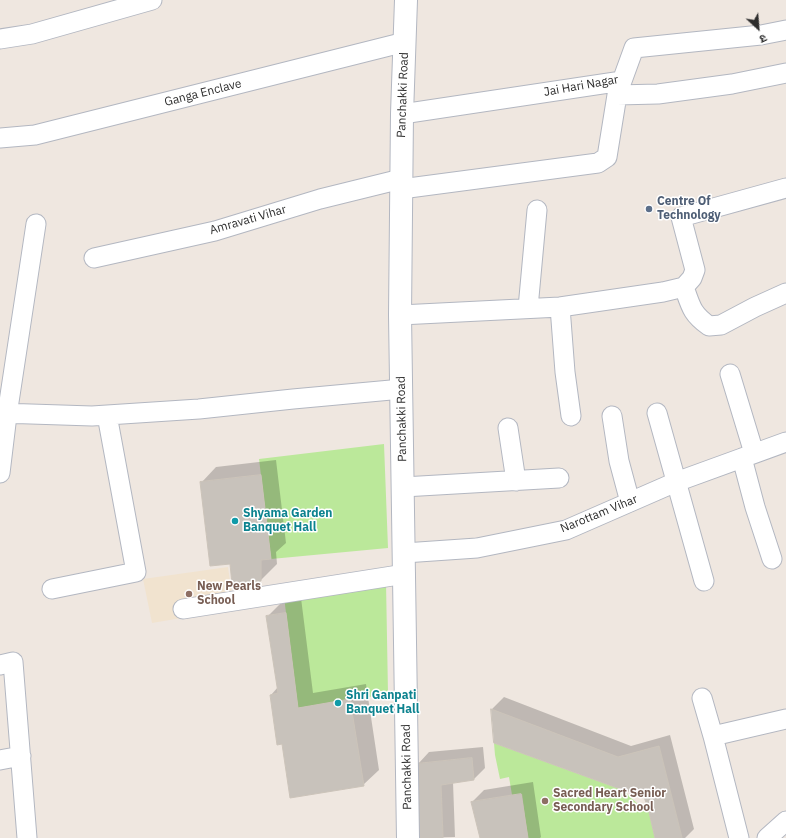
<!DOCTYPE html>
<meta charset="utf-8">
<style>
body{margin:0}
#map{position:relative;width:786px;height:838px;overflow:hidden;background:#efe7e0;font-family:"IBM Plex Sans","Noto Sans Devanagari",sans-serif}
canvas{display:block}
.north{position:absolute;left:738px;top:8px;width:40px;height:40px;-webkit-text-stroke:3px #fff;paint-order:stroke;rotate:154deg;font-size:11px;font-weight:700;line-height:16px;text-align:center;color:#2d2d2d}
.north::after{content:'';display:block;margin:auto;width:14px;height:18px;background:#2d2d2d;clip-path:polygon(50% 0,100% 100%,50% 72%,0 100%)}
</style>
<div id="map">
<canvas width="786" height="838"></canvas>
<div class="north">उ</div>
</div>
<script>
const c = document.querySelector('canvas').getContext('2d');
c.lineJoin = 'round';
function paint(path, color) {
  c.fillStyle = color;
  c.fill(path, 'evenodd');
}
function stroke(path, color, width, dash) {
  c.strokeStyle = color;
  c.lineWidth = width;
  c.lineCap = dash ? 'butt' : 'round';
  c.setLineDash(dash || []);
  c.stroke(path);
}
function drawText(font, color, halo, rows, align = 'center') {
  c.font = font + ' "IBM Plex Sans",sans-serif';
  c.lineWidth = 3;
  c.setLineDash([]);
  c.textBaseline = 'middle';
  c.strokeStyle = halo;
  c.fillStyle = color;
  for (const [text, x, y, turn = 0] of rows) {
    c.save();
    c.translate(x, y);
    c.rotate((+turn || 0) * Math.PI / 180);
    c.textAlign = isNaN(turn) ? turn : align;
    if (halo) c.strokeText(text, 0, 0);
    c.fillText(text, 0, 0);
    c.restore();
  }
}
const education = new Path2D(`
 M228 567 234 609 152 623 143 579Z`);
const green = new Path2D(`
 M384 444 388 548 271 559 259 459Z
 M386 582 388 694 298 708 284 597Z
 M494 743 623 790 643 809 648 808 655 838H528L522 794 512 795 509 777 500 779 495 755Z`);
const shadow = new Path2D(`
 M276 460 286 543 276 552 277 564 261 580 233 582 231 563 201 483 216 467Z
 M301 598 313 693 366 684 379 770 363 785 283 743 271 695 278 687 267 617 283 601Z
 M504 697 631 746 670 735 694 829 685 838H656L649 808 645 797 638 792 495 742 492 709Z
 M483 747 485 768 474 779 453 782 455 837 420 838 418 764 429 752Z
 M533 782 541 837 540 838H481L472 802 484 790Z`);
const building = new Path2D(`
 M261 475 271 559 261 560V581L232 584 230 564 210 566 200 482Z
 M286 613 298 708 350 699 364 786 290 798 282 744 277 745 270 695 278 693 266 616Z
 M491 709 618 757 659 746 682 838H655L648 808 644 797 638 793 623 790 494 743Z
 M472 758 474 780 441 785 443 838H419L416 764Z
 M521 794 528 838H480L471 802Z`);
const minor = new Path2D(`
 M0 39 32 34 152 0
 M402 114 622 81 634 48 761 35 786 30
 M0 138 35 135 405 42
 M401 189 598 163 607 157 617 95 658 94 732 84 786 73
 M94 258 215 231 320 199 401 179
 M684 287C691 307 692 314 709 326L721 325 755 307 786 293
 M560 307 565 372 571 416
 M528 308 537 210
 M400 315 560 307 663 292 684 287 692 278 695 270 681 217 786 188
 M730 374 754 453
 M0 413 92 416 199 409 293 399 402 389
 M657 413 704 581
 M612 416 619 461 630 502
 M508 428 516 481
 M742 458 755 507 772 559
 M0 473 7 415 36 224
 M403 487 559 478
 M404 553 477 548 566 530 676 482 786 442
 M52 589 136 572 107 415
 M183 609 405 574
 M0 665 13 662 27 838
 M702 698 713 736
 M0 760 21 756
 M739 838 713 736 786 719
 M767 838 786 821`);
const secondary = new Path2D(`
 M406 0 402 114 400 315 408 838`);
const markers = [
 [649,209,4,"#5c6f8a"],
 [235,521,4,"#0f9aa8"],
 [189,594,4,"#8d6e63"],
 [338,703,4,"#0f9aa8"],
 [545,801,4,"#8d6e63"]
];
const streetNames = [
 ["Jai Hari Nagar",581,86,-10],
 ["Ganga Enclave",203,93,-14],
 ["Panchakki Road",403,95,-88],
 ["Amravati Vihar",248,220,-16],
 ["Panchakki Road",402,419,-91],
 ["Narottam Vihar",599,514,-22],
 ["Panchakki Road",407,767,-91]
];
const serviceNames = [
 ["Centre Of",657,202],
 ["Technology",657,216]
];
const cultureNames = [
 ["Shyama Garden",243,514],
 ["Banquet Hall",243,528],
 ["Shri Ganpati",346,696],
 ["Banquet Hall",346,710]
];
const educationNames = [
 ["New Pearls",197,587],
 ["School",197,601],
 ["Sacred Heart Senior",553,794],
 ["Secondary School",553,808]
];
paint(education, '#f1e3cf');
paint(green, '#bbe89a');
paint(shadow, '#0003');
paint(building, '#c8c2bb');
stroke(building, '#cbc3b9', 1);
stroke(minor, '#b3b7c1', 21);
stroke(secondary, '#b3b7c1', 24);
stroke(minor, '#fff', 19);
stroke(secondary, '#fff', 22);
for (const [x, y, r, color] of markers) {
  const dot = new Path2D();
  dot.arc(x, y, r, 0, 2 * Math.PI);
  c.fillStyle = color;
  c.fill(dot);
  stroke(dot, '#fff', 1.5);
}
drawText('12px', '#2d2d2d', '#fff', streetNames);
drawText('bold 12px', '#4e5e75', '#fff', serviceNames, 'left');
drawText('bold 12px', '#0d838f', '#fff', cultureNames, 'left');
drawText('bold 12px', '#785e54', '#fff', educationNames, 'left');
</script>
